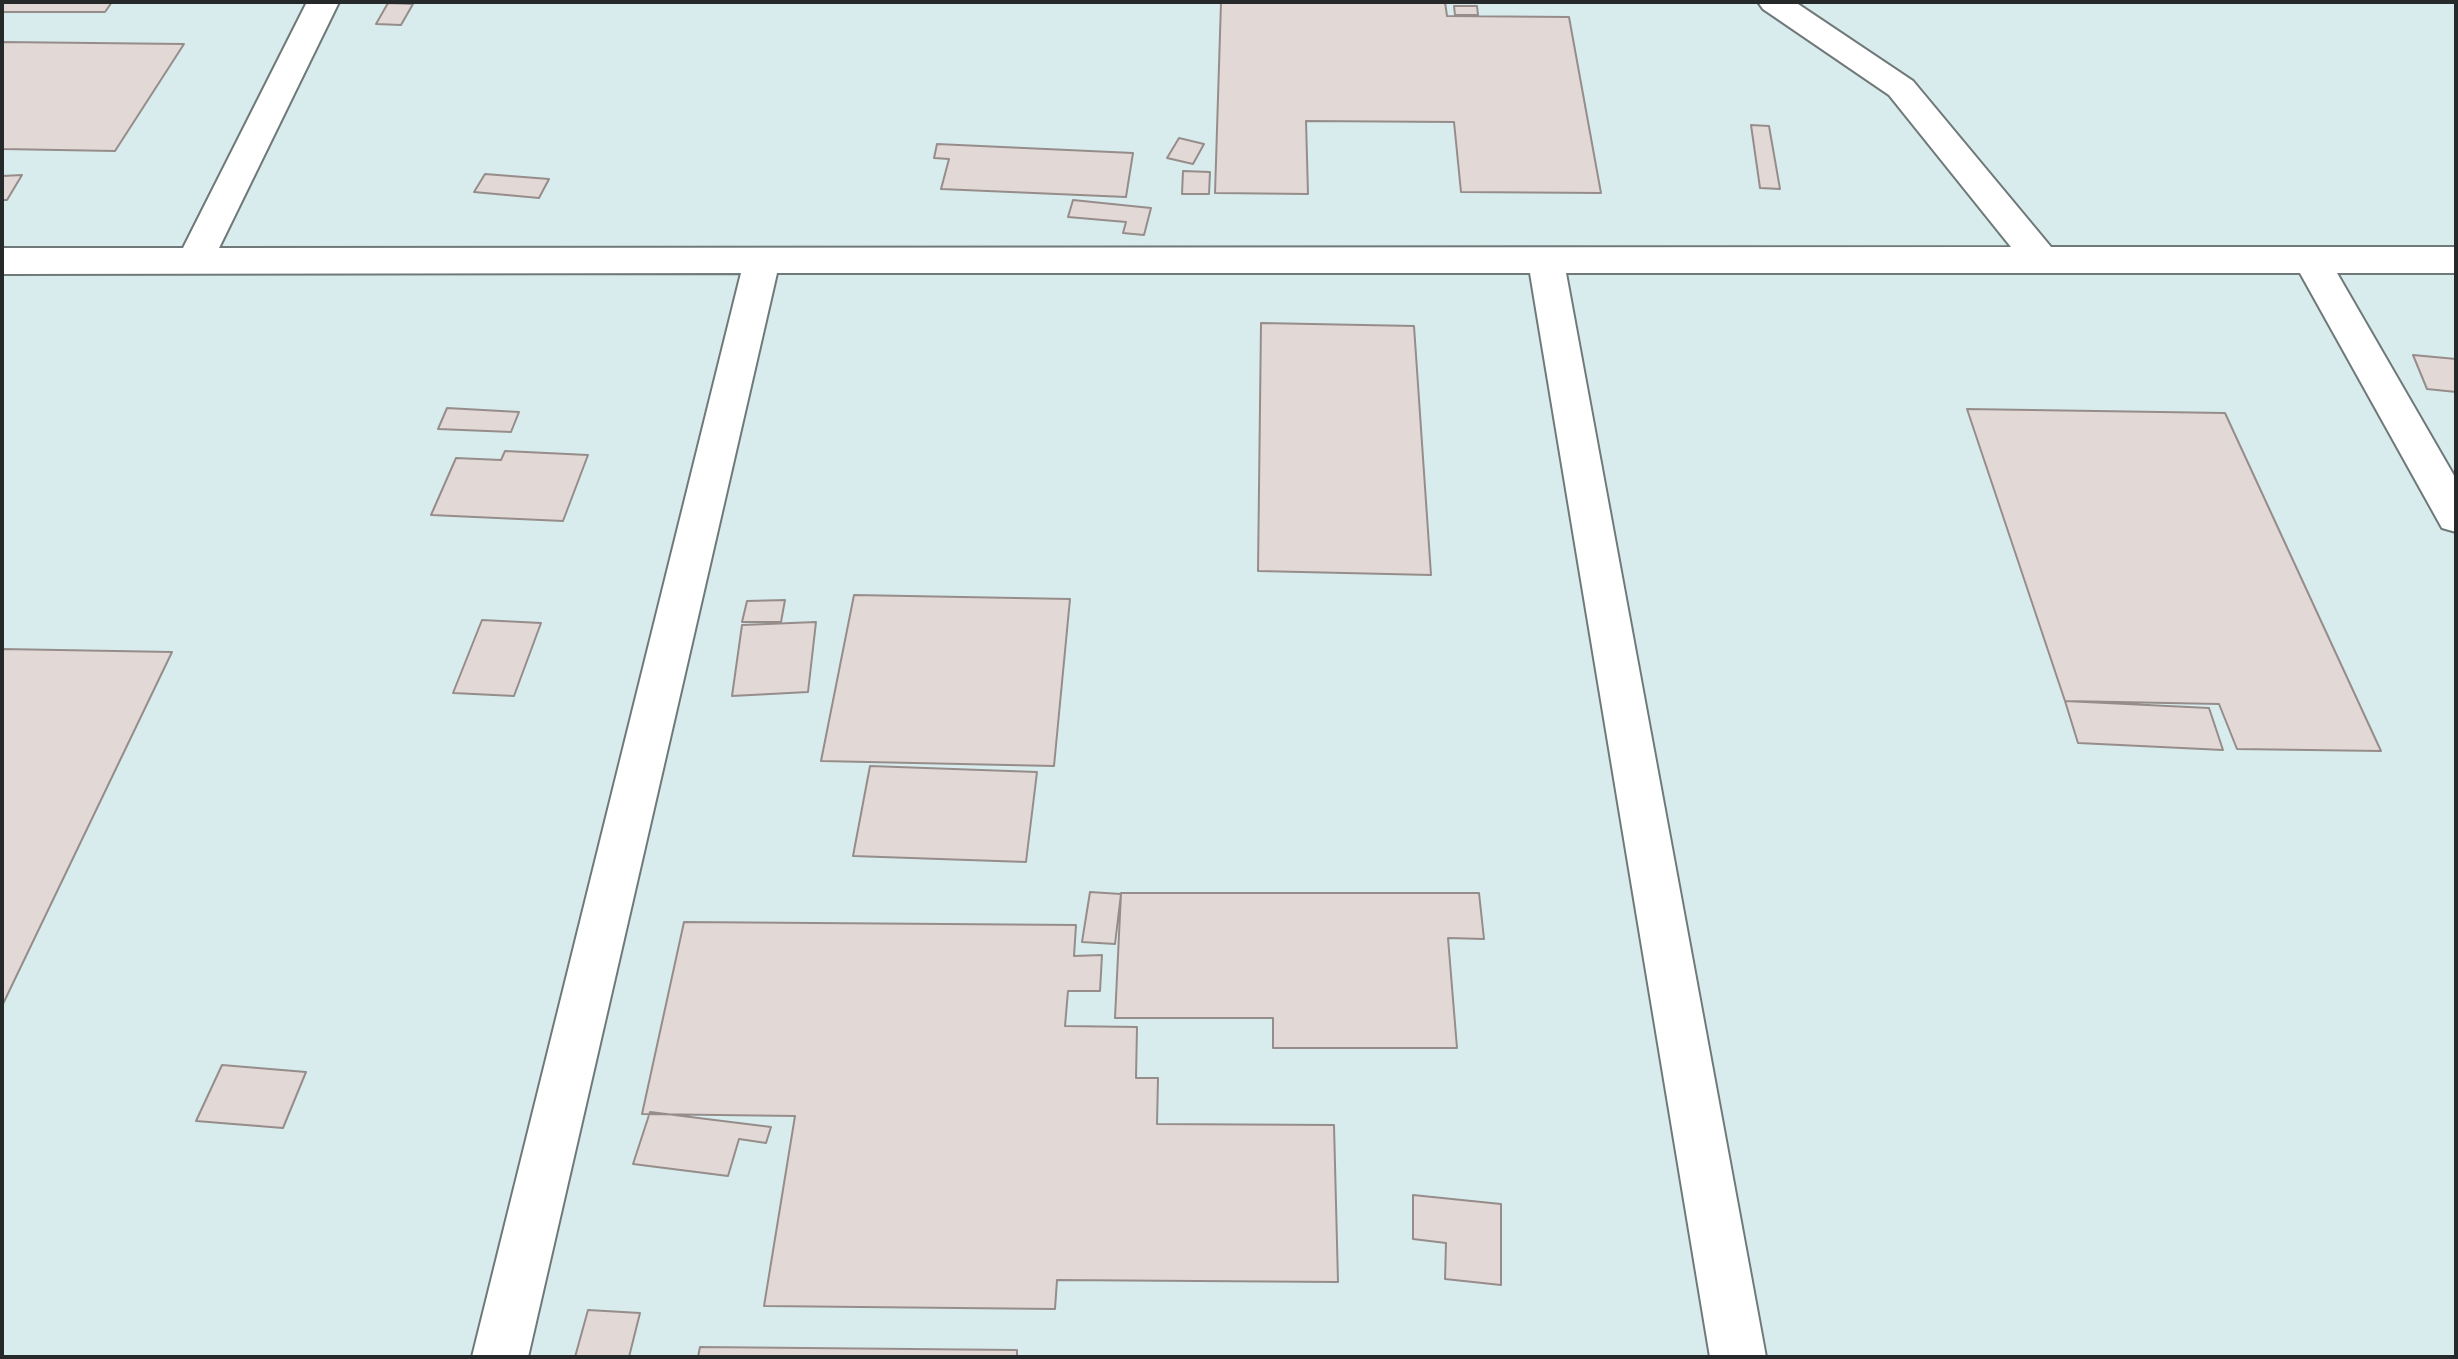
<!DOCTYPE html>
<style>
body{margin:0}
#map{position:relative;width:2458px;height:1359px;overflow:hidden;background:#ebf6f6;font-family:Signika,sans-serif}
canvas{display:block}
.frame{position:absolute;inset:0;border:4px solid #252929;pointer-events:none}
</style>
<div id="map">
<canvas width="2458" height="1359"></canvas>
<div class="frame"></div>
</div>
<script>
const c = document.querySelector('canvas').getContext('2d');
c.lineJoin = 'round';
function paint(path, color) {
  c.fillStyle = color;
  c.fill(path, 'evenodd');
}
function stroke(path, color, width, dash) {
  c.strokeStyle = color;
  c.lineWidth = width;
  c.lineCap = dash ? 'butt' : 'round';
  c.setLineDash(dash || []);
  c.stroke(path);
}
const built = new Path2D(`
 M2 2H2456V1357H2Z`);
const building = new Path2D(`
 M2 2H112L105 12H2Z
 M1221 2H1445L1447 16 1569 17 1601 193 1461 192 1454 122 1306 121 1308 194 1215 193Z
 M388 3 413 4 401 25 376 24Z
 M1454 6H1477L1478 15H1455Z
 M2 42 184 44 115 151 2 149Z
 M1751 125 1769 126 1780 189 1760 188Z
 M1179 138 1204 144 1193 164 1167 158Z
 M937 144 1133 153 1126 197 941 189 949 159 934 158Z
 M1183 171 1210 172 1209 194H1182Z
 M485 174 549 179 539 198 474 192Z
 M22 175 7 200H2V176Z
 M1073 200 1151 208 1144 235 1123 233 1126 222 1068 217Z
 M1261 323 1414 326 1431 575 1258 571Z
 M2413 355 2456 359V392L2427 389Z
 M447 408 519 412 511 432 438 429Z
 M1967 409 2225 413 2381 751 2237 749 2219 704 2065 701Z
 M505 451 588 455 563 521 431 515 456 458 501 460Z
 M854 595 1070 599 1054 766 821 761Z
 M785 600 781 622H742L747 601Z
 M482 620 541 623 514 696 453 693Z
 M816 622 808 692 732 696 742 625Z
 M2 649 172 652 2 1006Z
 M2065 701 2209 708 2223 750 2078 743Z
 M870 766 1037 772 1026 862 853 856Z
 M1090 892 1121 894 1115 944 1082 942Z
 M1121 893H1479L1484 939 1448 938 1457 1048H1273V1018H1115Z
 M684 922 1076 925 1074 956 1102 955 1100 991H1068L1065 1026 1137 1027 1136 1078H1158L1157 1124 1334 1125 1338 1282 1057 1280 1055 1309 764 1306 795 1116 642 1114Z
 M222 1065 306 1072 283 1128 196 1121Z
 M650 1112 771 1127 766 1143 739 1139 728 1176 633 1164Z
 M1413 1195 1501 1204V1285L1445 1279 1446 1243 1413 1239Z
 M588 1310 640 1313 629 1357H575Z
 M700 1347 1017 1350V1357H698Z`);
const minor = new Path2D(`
 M307 2H339L219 248 2011 247 1889 95 1763 9 1758 2H1795L1913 81 2051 247H2456V273H2337L2456 479V532L2442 528 2300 273H1566L1766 1357H1710L1530 273H777L528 1357H472L741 273 2 274V248H183Z`);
paint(built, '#d8eced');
paint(building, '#e2d8d5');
stroke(building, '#968d8b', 2);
stroke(minor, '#707979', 4);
paint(minor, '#fff');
</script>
